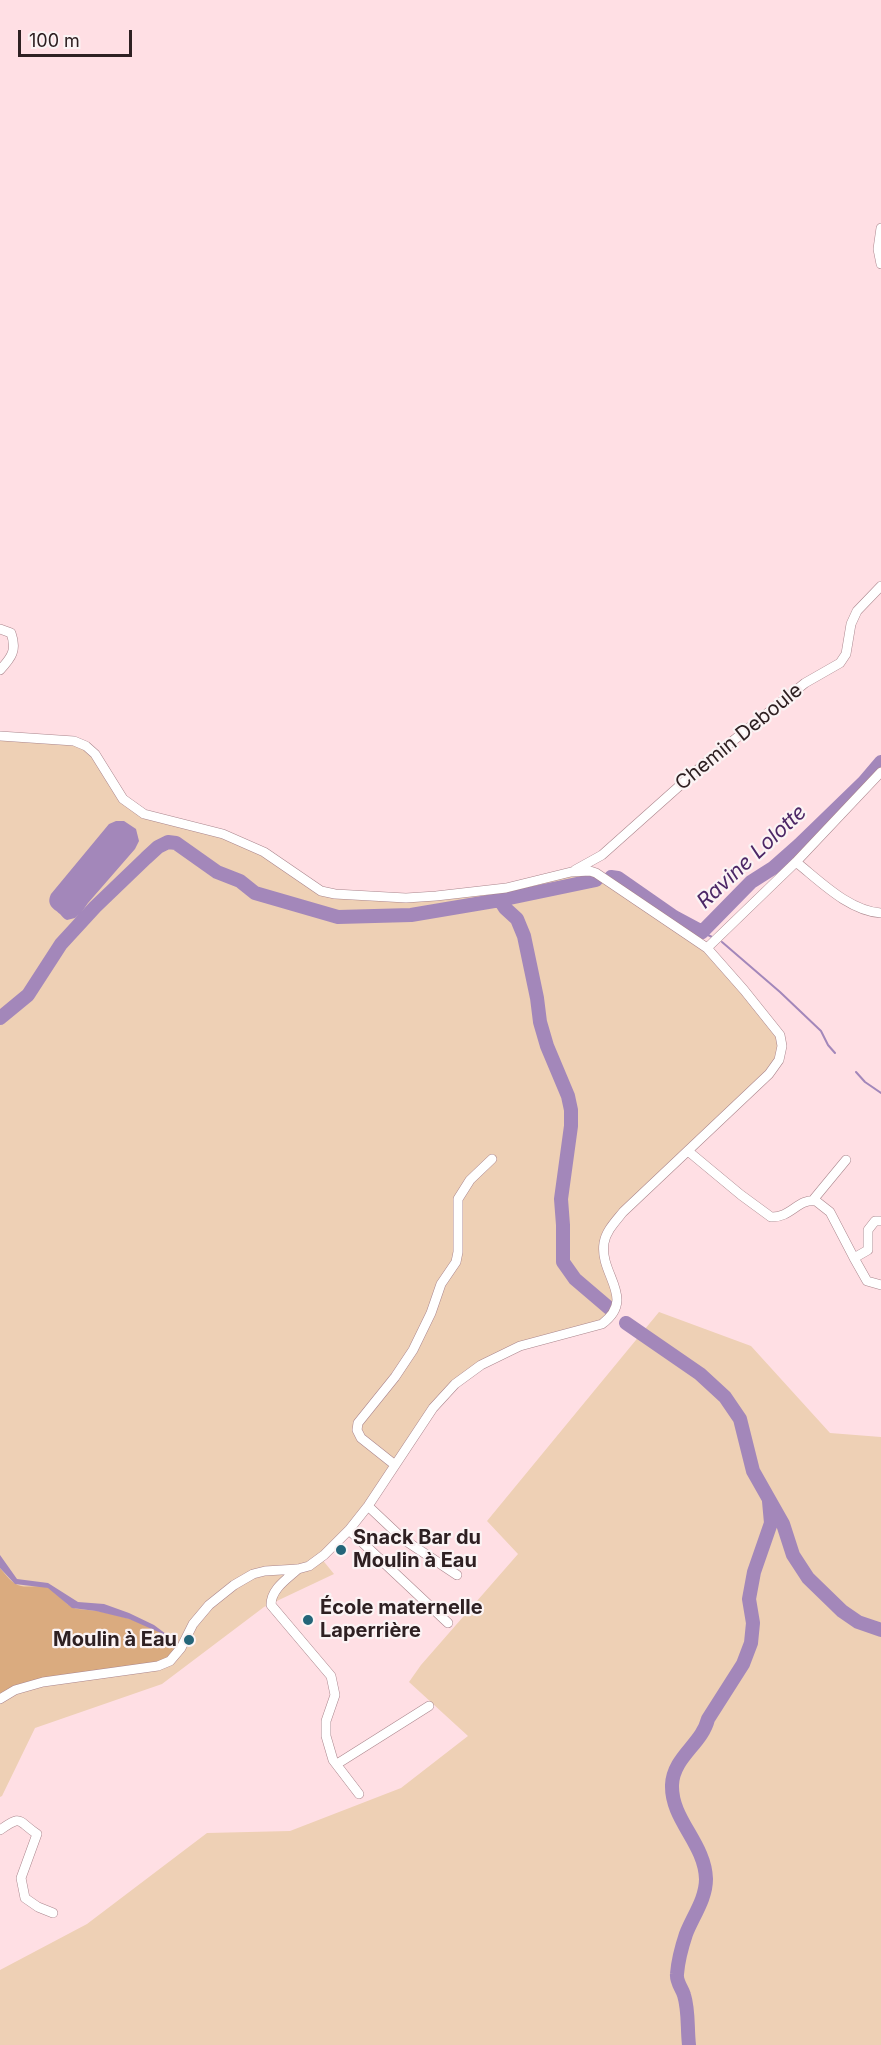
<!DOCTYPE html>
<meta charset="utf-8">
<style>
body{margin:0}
#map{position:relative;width:881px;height:2045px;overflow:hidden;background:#ffdfe4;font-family:Inter,sans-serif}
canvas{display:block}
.scale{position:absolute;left:18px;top:30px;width:114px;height:27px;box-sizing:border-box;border:3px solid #2e2022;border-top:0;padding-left:8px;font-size:18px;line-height:21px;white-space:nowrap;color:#2e2022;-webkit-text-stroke:4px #fbf3f4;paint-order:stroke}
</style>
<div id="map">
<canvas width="881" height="2045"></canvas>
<div class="scale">100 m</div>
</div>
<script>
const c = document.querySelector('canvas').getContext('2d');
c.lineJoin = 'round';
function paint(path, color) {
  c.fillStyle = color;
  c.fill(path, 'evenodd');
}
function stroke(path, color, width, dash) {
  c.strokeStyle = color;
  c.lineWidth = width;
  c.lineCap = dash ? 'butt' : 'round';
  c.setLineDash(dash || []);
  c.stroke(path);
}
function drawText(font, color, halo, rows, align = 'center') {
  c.font = font + ' Inter,sans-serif';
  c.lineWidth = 4.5;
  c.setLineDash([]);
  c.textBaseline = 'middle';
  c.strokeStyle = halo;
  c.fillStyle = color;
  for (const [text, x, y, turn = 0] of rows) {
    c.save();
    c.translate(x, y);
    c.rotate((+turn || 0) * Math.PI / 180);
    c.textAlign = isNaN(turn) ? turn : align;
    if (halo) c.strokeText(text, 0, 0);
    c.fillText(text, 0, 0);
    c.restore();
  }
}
const green = new Path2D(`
 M0 736 86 746 123 799 161 818 264 852 321 891 418 897 590 871 707 948 780 1035 779 1060 623 1212 604 1242 617 1294 611 1317 520 1346 456 1384 368 1506 321 1558 334 1574 264 1607 162 1684 35 1728 2 1796 0 1797Z
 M659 1312 751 1346 830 1433 881 1437V2045H0V1970L87 1924 207 1833 290 1831 401 1788 468 1736 409 1682 421 1665 518 1554 487 1521Z`);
const forest = new Path2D(`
 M0 1568C6 1575 12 1584 21 1586 30 1588 39 1584 49 1588 60 1593 65 1607 78 1609 84 1610 91 1610 97 1611 125 1616 160 1627 181 1648L170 1661 43 1682 0 1699Z`);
const water = new Path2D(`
 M116 821H124L136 829 139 841 135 849 88 903 81 913 75 918 67 920C64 919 62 916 60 914 53 908 46 905 51 894L109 824Z
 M0 1555 17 1579 48 1583 78 1602 104 1604 129 1613 154 1625 170 1637 129 1619 96 1611 72 1608 48 1588 15 1584 0 1568Z`);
const stream = new Path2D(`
 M702 932 712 937
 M722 942 780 992 821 1031 828 1045 835 1053
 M856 1072 865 1082 881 1093`);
const river = new Path2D(`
 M611 877 618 878 674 917 702 932 751 882 773 868 799 845 864 782 881 762
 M500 900 505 908 517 919 524 936 537 998 540 1022 547 1046 568 1096 571 1110V1126L561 1199 563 1225V1262L575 1279 609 1308
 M0 1018 28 995 61 944 95 907 146 858 158 847 168 842 176 843 217 872 240 881 255 893 338 917 411 915 500 900 596 880
 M626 1323 700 1374 725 1397 740 1419 753 1471 783 1524 793 1555 808 1578 842 1611 858 1622 881 1630
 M689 2045C687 2028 689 2011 684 1995 682 1988 676 1982 677 1974 678 1961 682 1946 686 1934 693 1916 706 1899 706 1879 705 1843 671 1820 672 1785 673 1757 702 1744 708 1719L743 1664 751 1643 753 1623 749 1599 754 1572 771 1523 769 1501`);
const minor = new Path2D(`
 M881 228 878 249 881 264
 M0 629 11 633C17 650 12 657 0 670
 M0 736 74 741 86 746 95 754 123 799 144 814 223 834 264 852 321 891 335 894 406 898 436 896 506 888 571 872 590 871 596 873 707 948 744 990 780 1035 782 1046 779 1060 769 1074 623 1212C615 1222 606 1231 604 1243 599 1275 637 1298 602 1324L520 1346 481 1365 455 1384 433 1408 368 1506 349 1530 324 1555 309 1566 298 1569 265 1571 253 1574 234 1585 209 1605 193 1624 181 1648 170 1661 158 1666 43 1682 15 1690 0 1699
 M796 862C820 881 849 911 881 913
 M575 870 602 855 704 764 805 683 840 663 846 654 851 624 857 611 881 586
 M707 948 796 862 881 772
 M688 1151 741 1195 771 1217C791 1218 798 1198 816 1201L830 1212 854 1258 868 1250V1230L875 1221H881
 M813 1200 846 1160
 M854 1258 867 1281 881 1285
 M395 1465 361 1438 357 1430 358 1423 395 1377 413 1350 431 1313 441 1284 456 1262 458 1252V1199L470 1180 492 1159
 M368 1506 403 1539 457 1575
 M349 1530 448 1623
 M298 1569C287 1579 271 1589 271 1605L331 1676 335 1695 326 1721V1736L333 1760 359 1794
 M337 1764 429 1706
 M0 1830C23 1814 17 1821 37 1834L21 1878 25 1898 38 1907 53 1913`);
const markers = [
 [341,1550,6,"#246579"],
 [308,1620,6,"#246579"],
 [189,1640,6,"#246579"]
];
const streetNames = [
 ["Chemin Deboule",739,737,-39]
];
const poiNames = [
 ["Snack Bar du",353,1538],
 ["Moulin à Eau",353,1561],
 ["École maternelle",320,1608],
 ["Laperrière",320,1631],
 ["Moulin à Eau",177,1640,"right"]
];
const waterNames = [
 ["Ravine Lolotte",752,857,-43]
];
paint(green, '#eed0b5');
paint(forest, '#daab7f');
paint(water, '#a387ba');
stroke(stream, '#a387ba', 2);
stroke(river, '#a387ba', 14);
stroke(minor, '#aa858c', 10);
stroke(minor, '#fff', 9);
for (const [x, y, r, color] of markers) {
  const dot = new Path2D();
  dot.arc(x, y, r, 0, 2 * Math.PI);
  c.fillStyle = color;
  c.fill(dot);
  stroke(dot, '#fbf3f4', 2);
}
drawText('20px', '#2e2022', '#fbf3f4', streetNames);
drawText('bold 20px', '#2e2022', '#fbf3f4', poiNames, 'left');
drawText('italic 21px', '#4c2766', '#fbf3f4', waterNames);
</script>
